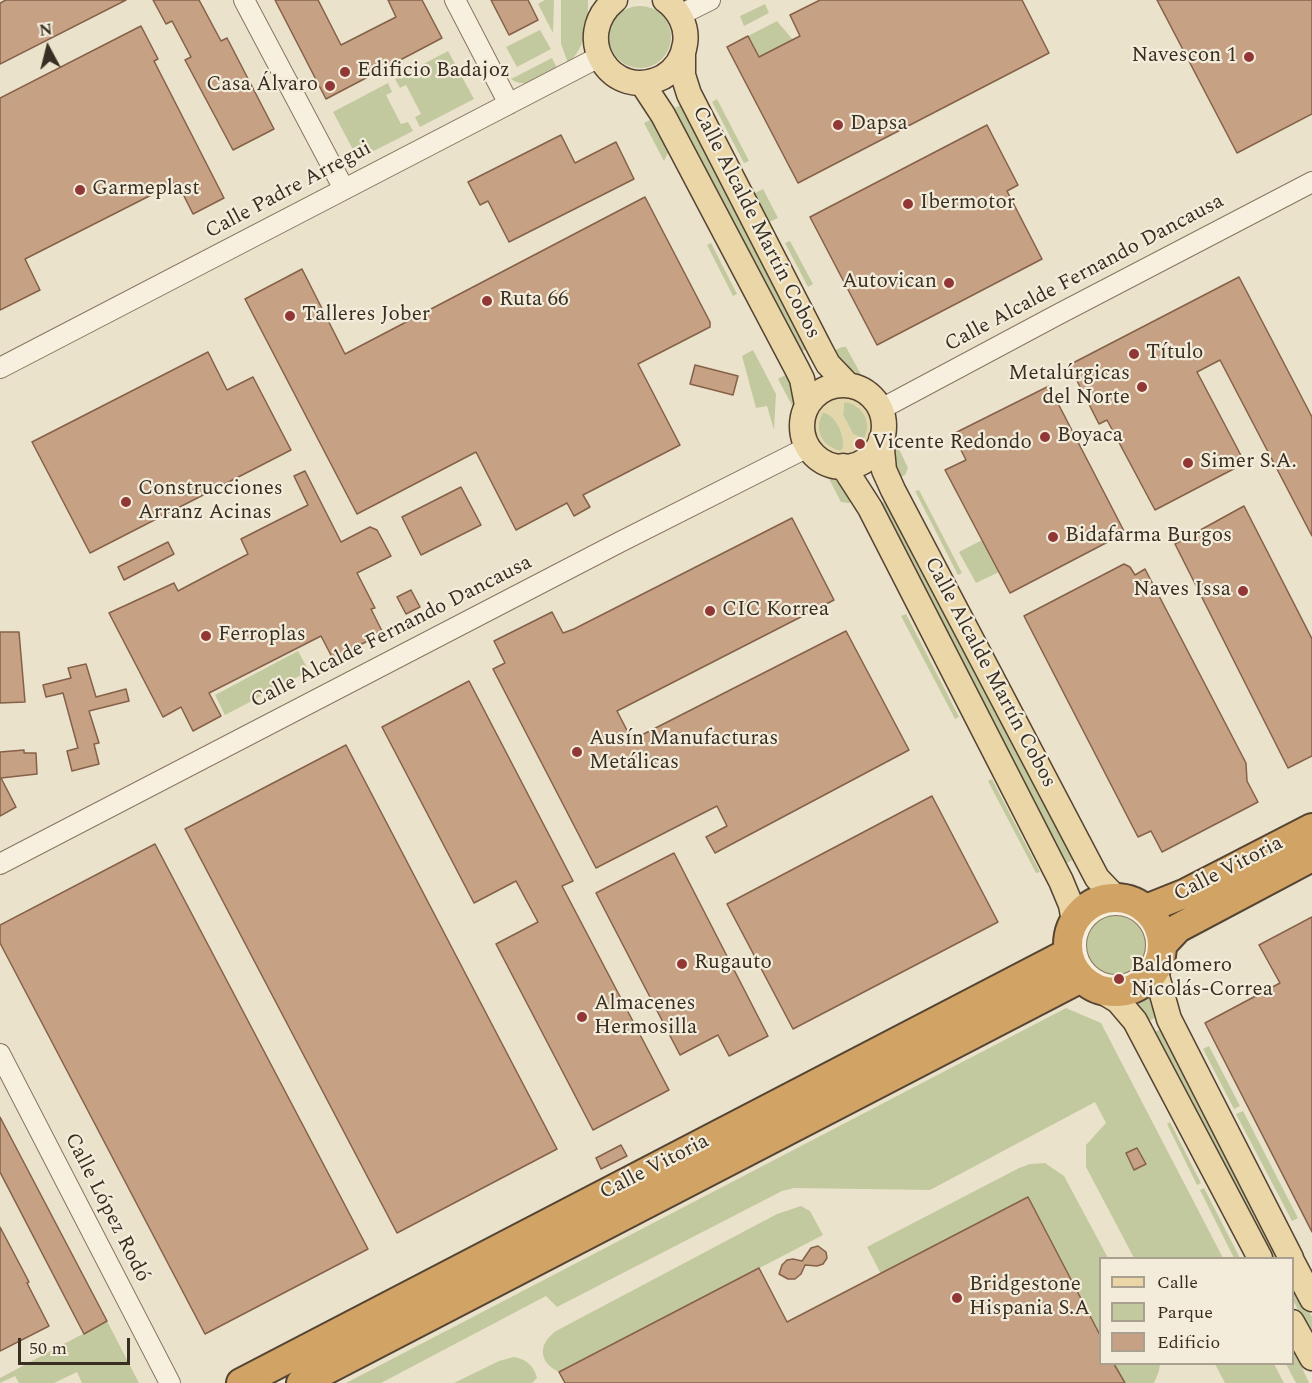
<!DOCTYPE html>
<meta charset="utf-8">
<style>
body{margin:0}
#map{position:relative;width:1312px;height:1383px;overflow:hidden;background:#ebe2cb;font-family:Spectral,serif}
canvas{display:block}
.legend{position:absolute;left:1099px;top:1257px;width:195px;height:108px;box-sizing:border-box;background:#f3ecda;border:2px solid #a9a090;margin:0;padding:8px 10px;list-style:none;font-size:18px;color:#392e22}
.legend li{display:flex;align-items:center;gap:12px;height:30px}
.legend b{width:30px;border:2px solid #a9a090}
.north{position:absolute;left:18px;top:18px;width:60px;height:60px;-webkit-text-stroke:4px #f3ecda;paint-order:stroke;rotate:353deg;font-size:16px;font-weight:700;line-height:24px;text-align:center;color:#392e22}
.north::after{content:'';display:block;margin:auto;width:21px;height:27px;background:#392e22;clip-path:polygon(50% 0,100% 100%,50% 72%,0 100%)}
.scale{position:absolute;left:18px;top:1338px;width:112px;height:27px;box-sizing:border-box;border:3px solid #392e22;border-top:0;padding-left:8px;font-size:18px;line-height:21px;white-space:nowrap;color:#392e22;-webkit-text-stroke:4px #f3ecda;paint-order:stroke}
</style>
<div id="map">
<canvas width="1312" height="1383"></canvas>
<ul class="legend">
<li><b style="height:8px;background:#ead6a7"></b>Calle</li>
<li><b style="height:16px;background:#c3c99f"></b>Parque</li>
<li><b style="height:16px;background:#c6a184"></b>Edificio</li>
</ul>
<div class="north">N</div>
<div class="scale">50 m</div>
</div>
<script>
const c = document.querySelector('canvas').getContext('2d');
c.lineJoin = 'round';
function paint(path, color) {
  c.fillStyle = color;
  c.fill(path, 'evenodd');
}
function stroke(path, color, width, dash) {
  c.strokeStyle = color;
  c.lineWidth = width;
  c.lineCap = dash ? 'butt' : 'round';
  c.setLineDash(dash || []);
  c.stroke(path);
}
function drawText(font, color, halo, rows, align = 'center') {
  c.font = font + ' Spectral,serif';
  c.lineWidth = 4.5;
  c.setLineDash([]);
  c.textBaseline = 'middle';
  c.strokeStyle = halo;
  c.fillStyle = color;
  for (const [text, x, y, turn = 0] of rows) {
    c.save();
    c.translate(x, y);
    c.rotate((+turn || 0) * Math.PI / 180);
    c.textAlign = isNaN(turn) ? turn : align;
    if (halo) c.strokeText(text, 0, 0);
    c.fillText(text, 0, 0);
    c.restore();
  }
}
const green = new Path2D(`
 M545 0H554L553 33 538 4Z
 M561 0H588C588 24 587 46 568 63L561 44Z
 M765 4 769 13 744 26 740 16Z
 M609 37a31 31 0 1 1 62 0a31 31 0 1 1-62 0Z
 M777 21 793 40 759 57 748 36Z
 M540 30 551 49 517 67 506 47Z
 M448 51 474 99 420 127 415 117 421 114 406 85 400 88 395 79Z
 M552 58 558 70C543 77 526 90 511 79Z
 M388 83 392 92 386 95 401 124 408 122 413 131 358 159 333 112Z
 M717 99 749 161 744 163 712 102Z
 M683 104 810 347 799 353 671 110Z
 M654 118 670 149 664 161 644 123Z
 M763 189 778 218 769 222H762L751 199 755 193Z
 M790 241 813 284 808 287 785 243Z
 M711 243 737 294 733 296 707 245Z
 M842 347H846L865 382C850 378 841 364 831 352Z
 M753 350 776 394 774 430 767 406 756 408 742 356Z
 M789 373 796 399 795 411 778 379Z
 M844 402C863 401 873 424 864 439L853 434 843 415Z
 M823 412C837 416 844 434 844 448L840 451C821 446 813 429 823 412Z
 M893 436 908 468 905 475 897 479 891 445Z
 M826 473 837 478 856 500 849 503 841 502Z
 M919 490 962 573 958 575 915 491Z
 M889 499 1075 859 1063 865 877 505Z
 M982 540 999 572 976 583 959 552Z
 M906 614 959 717 955 719 901 616Z
 M298 651 309 671 225 715 215 695Z
 M992 779 1040 872 1036 873 988 781Z
 M1080 945a36 36 0 1 1 72 0a36 36 0 1 1-72 0Z
 M1152 993 1158 1016 1147 1022 1133 1002 1144 999Z
 M1066 1008 1101 1023 1223 1258H1134L1086 1167V1145L1106 1123 1095 1102 930 1190 794 1188 782 1191 557 1307 546 1296 381 1383H346Z
 M1163 1028 1282 1258H1271L1152 1033Z
 M1209 1046 1240 1106 1234 1109 1203 1049Z
 M1243 1111 1298 1218 1292 1221 1236 1114Z
 M1170 1122 1201 1183 1197 1185 1167 1124Z
 M1045 1163 1064 1176 1108 1258H1100V1337L881 1274 867 1247 1019 1168 1030 1164Z
 M1204 1188 1240 1258H1234L1200 1190Z
 M801 1206 810 1211 823 1235 559 1372C538 1362 538 1344 556 1331L777 1214Z
 M1292 1280 1312 1317V1337L1293 1300Z
 M107 1321 139 1383H82L77 1372 54 1383H19L15 1376 0 1383V1378Z
 M1293 1347 1309 1383H1296L1286 1364H1292Z
 M514 1357C526 1359 534 1366 537 1378L532 1383H454L499 1361Z
 M1114 1364H1160L1159 1371 1154 1383H1125Z
 M1215 1364H1274L1284 1383H1225Z`);
const sand = new Path2D(`
 M842 396C865 399 883 419 870 442 865 450 857 455 848 456 809 461 798 406 842 396ZM847 402C863 407 873 423 864 439L853 434 843 415 844 403ZM823 412C837 416 844 434 843 448L840 451C821 446 813 429 823 412Z`);
const building = new Path2D(`
 M6 0H126L0 64V3Z
 M153 0H199L221 41 227 38 274 129 233 150 185 60 191 57 172 21 166 24Z
 M275 0H318L341 45 396 17 388 0H422L442 38 326 99Z
 M491 0H528L538 20 509 35Z
 M820 0H1022L1049 53 798 183 727 47 748 36 759 57 800 36 790 15Z
 M1157 0H1312V114L1237 153Z
 M141 26 158 59 154 61 224 198 193 214 177 182 25 259 40 290 0 310V98Z
 M987 125 1018 185 1007 191 1042 259 877 345 810 217Z
 M561 135 575 163 616 142 634 179 509 242 488 201 480 205 468 182Z
 M645 197 710 322V327L638 364 680 445 583 495 590 507 574 516 567 503 516 530 476 452 357 514 245 299 302 269 345 354Z
 M1239 277 1312 417V536L1220 360 1197 372 1245 463 1155 510 1107 420 1099 424 1069 365Z
 M208 352 227 390 253 377 291 450 90 553 32 442Z
 M695 365 738 376 733 395 690 384Z
 M1049 386 1125 533 1010 593 945 470 966 460 953 434Z
 M305 471 341 542 370 527 377 530 391 556 357 573 375 608 371 609 383 633 333 659 321 636 209 693 221 716 193 731 181 707 163 717 109 613 174 583 178 591 248 554 241 539 308 505 294 476Z
 M461 487 481 525 421 555 402 517Z
 M1244 506 1312 639V756L1288 768 1175 544Z
 M792 518 834 600 617 711 632 740 846 631 909 750 715 853 706 837 727 826 717 806 596 868 493 669 505 663 494 641 552 612 563 633 574 629Z
 M168 542 174 554 124 580 118 567Z
 M1124 564 1130 567 1135 575 1145 569 1246 763 1247 781 1258 802 1162 852 1151 831 1138 837 1024 616Z
 M411 590 420 607 406 614 397 597Z
 M0 632H19L25 702 0 703Z
 M86 664 96 697 126 689 129 701 89 711 99 743 94 744 99 764 72 771 67 751 78 748 63 693 46 697 43 685 71 678 68 668Z
 M469 681 573 881 562 886 669 1090 593 1130 496 944 538 922 516 881 474 903 382 727Z
 M346 745 557 1149 397 1233 185 829Z
 M24 750V753H36L37 774 1 778 16 807 0 816V752Z
 M932 796 998 922 793 1029 727 904Z
 M155 844 368 1249 205 1334 0 943V925Z
 M674 853 768 1036 729 1056 718 1035 680 1055 596 893Z
 M1312 917V1232L1205 1023 1280 983 1259 945Z
 M0 1117 107 1321 84 1334 0 1172Z
 M621 1145 627 1156 601 1169 596 1158Z
 M1137 1148 1146 1164 1134 1170 1126 1153Z
 M1028 1197 1101 1337V1364H1114L1125 1383H565L559 1372 759 1268 787 1322Z
 M0 1227 29 1282 27 1283 49 1326 0 1351Z
 M818 1246 826 1252 827 1258 823 1264 817 1266 805 1265 801 1274 795 1279H788L779 1274 782 1265 787 1260 793 1259 802 1261 811 1248Z`);
const minor = new Path2D(`
 M244 0 344 189
 M455 0 509 104
 M680 15 710 0
 M0 368 599 57
 M881 409 1057 315 1312 182
 M0 864 620 542 808 447
 M1076 945a40 40 0 1 1 80 0a40 40 0 1 1-80 0Z
 M0 1054 170 1383`);
const major = new Path2D(`
 M615 0C570 37 612 103 663 77 675 70 683 58 685 44 688 27 679 10 665 0
 M683 52V75L689 94 820 349 828 364 848 385
 M642 83 663 115 797 369 802 379 807 405
 M802 426a41 41 0 1 1 82 0a41 41 0 1 1-82 0Z
 M881 439 884 470 893 490 1087 859 1097 878 1116 898
 M843 466 870 508 1061 881 1071 905 1074 921
 M1155 969 1169 1019 1291 1258
 M1100 990 1118 1001 1135 1021 1260 1258
 M1292 1261 1312 1299
 M1292 1322 1312 1358`);
const highway = new Path2D(`
 M1068 945a47 47 0 1 1 94 0a47 47 0 1 1-94 0Z
 M1146 909 1186 893 1312 828
 M1162 945 1178 928 1312 857
 M241 1383 1068 953
 M301 1383 1081 978`);
const markers = [
 [1249,57,6,"#913736"],
 [345,72,6,"#913736"],
 [330,86,6,"#913736"],
 [838,125,6,"#913736"],
 [80,190,6,"#913736"],
 [908,204,6,"#913736"],
 [949,283,6,"#913736"],
 [487,301,6,"#913736"],
 [290,316,6,"#913736"],
 [1134,354,6,"#913736"],
 [1142,387,6,"#913736"],
 [1045,437,6,"#913736"],
 [860,444,6,"#913736"],
 [1188,463,6,"#913736"],
 [126,502,6,"#913736"],
 [1053,537,6,"#913736"],
 [1243,591,6,"#913736"],
 [710,611,6,"#913736"],
 [206,636,6,"#913736"],
 [577,752,6,"#913736"],
 [682,964,6,"#913736"],
 [1119,979,6,"#913736"],
 [582,1017,6,"#913736"],
 [957,1298,6,"#913736"]
];
const poiNames = [
 ["Navescon 1",1237,57,"right"],
 ["Edificio Badajoz",357,72],
 ["Casa Álvaro",318,86,"right"],
 ["Dapsa",850,125],
 ["Garmeplast",92,190],
 ["Ibermotor",920,204],
 ["Autovican",937,283,"right"],
 ["Ruta 66",499,301],
 ["Talleres Jober",302,316],
 ["Título",1146,354],
 ["Metalúrgicas",1130,375,"right"],
 ["del Norte",1130,399,"right"],
 ["Boyaca",1057,437],
 ["Vicente Redondo",872,444],
 ["Simer S.A.",1200,463],
 ["Construcciones",138,490],
 ["Arranz Acinas",138,514],
 ["Bidafarma Burgos",1065,537],
 ["Naves Issa",1231,591,"right"],
 ["CIC Korrea",722,611],
 ["Ferroplas",218,636],
 ["Ausín Manufacturas",589,740],
 ["Metálicas",589,764],
 ["Rugauto",694,964],
 ["Baldomero",1131,967],
 ["Nicolás-Correa",1131,991],
 ["Almacenes",594,1005],
 ["Hermosilla",594,1029],
 ["Bridgestone",969,1286],
 ["Hispania S.A",969,1310]
];
const streetNames = [
 ["Calle Padre Arregui",289,191,-28],
 ["Calle Alcalde Martín Cobos",755,223,63],
 ["Calle Alcalde Fernando Dancausa",1085,274,-28],
 ["Calle Alcalde Fernando Dancausa",392,633,-27],
 ["Calle Alcalde Martín Cobos",989,673,62],
 ["Calle Vitoria",1229,870,-27],
 ["Calle Vitoria",655,1168,-27],
 ["Calle López Rodó",106,1208,63]
];
paint(green, '#c3c99f');
paint(sand, '#e4d6ab');
paint(building, '#c6a184');
stroke(building, '#846148', 1.5);
stroke(minor, '#877660', 22);
stroke(major, '#554434', 27);
stroke(highway, '#554434', 32);
stroke(minor, '#f7f0de', 20);
stroke(major, '#ead6a7', 24);
stroke(highway, '#d1a465', 28);
for (const [x, y, r, color] of markers) {
  const dot = new Path2D();
  dot.arc(x, y, r, 0, 2 * Math.PI);
  c.fillStyle = color;
  c.fill(dot);
  stroke(dot, '#f3ecda', 2);
}
drawText('21px', '#392e22', '#f3ecda', poiNames, 'left');
drawText('21px', '#392e22', '#f3ecda', streetNames);
</script>
